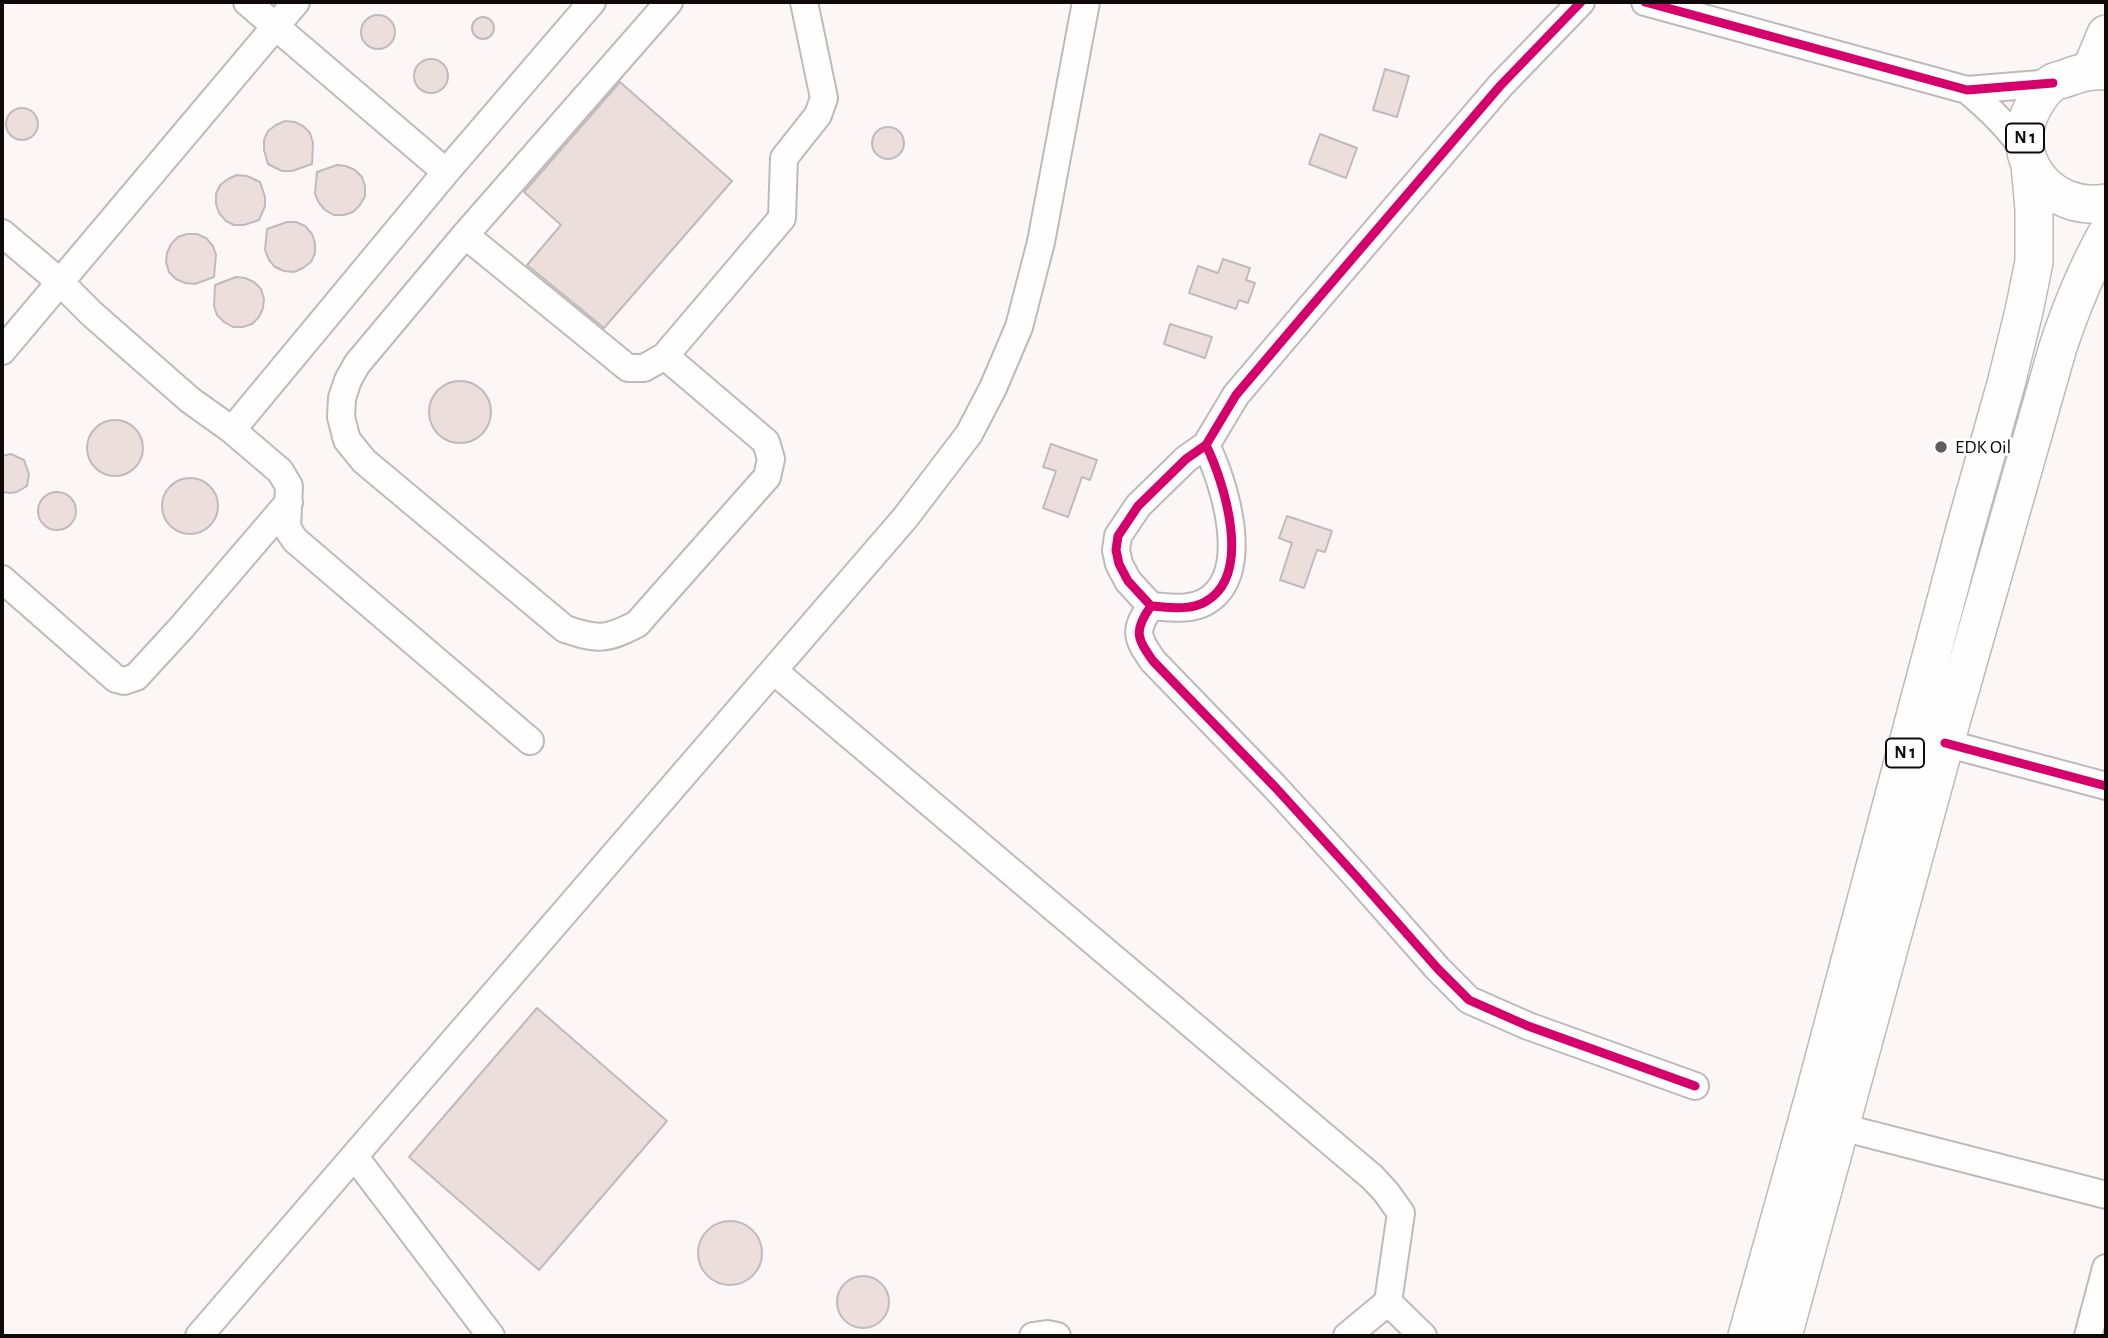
<!DOCTYPE html>
<style>
body{margin:0}
#map{position:relative;width:2108px;height:1338px;overflow:hidden;background:#fcf7f6;font-family:"Alegreya Sans",sans-serif}
canvas{display:block}
.frame{position:absolute;inset:0;border:4px solid #0f0a09;pointer-events:none}
</style>
<div id="map">
<canvas width="2108" height="1338"></canvas>
<div class="frame"></div>
</div>
<script>
const c = document.querySelector('canvas').getContext('2d');
c.lineJoin = 'round';
function paint(path, color) {
  c.fillStyle = color;
  c.fill(path, 'evenodd');
}
function stroke(path, color, width, dash) {
  c.strokeStyle = color;
  c.lineWidth = width;
  c.lineCap = dash ? 'butt' : 'round';
  c.setLineDash(dash || []);
  c.stroke(path);
}
function drawText(font, color, halo, rows, align = 'center') {
  c.font = font + ' "Alegreya Sans",sans-serif';
  c.lineWidth = 6;
  c.setLineDash([]);
  c.textBaseline = 'middle';
  c.strokeStyle = halo;
  c.fillStyle = color;
  for (const [text, x, y, turn = 0] of rows) {
    c.save();
    c.translate(x, y);
    c.rotate((+turn || 0) * Math.PI / 180);
    c.textAlign = isNaN(turn) ? turn : align;
    if (halo) c.strokeText(text, 0, 0);
    c.fillText(text, 0, 0);
    c.restore();
  }
}
const building = new Path2D(`
 M361 32a17 17 0 1 1 34 0a17 17 0 1 1-34 0Z
 M472 28a11 11 0 1 1 22 0a11 11 0 1 1-22 0Z
 M414 76a17 17 0 1 1 34 0a17 17 0 1 1-34 0Z
 M1385 69 1409 76 1397 117 1373 110Z
 M620 82 732 181 604 328 527 265 561 225 524 192Z
 M6 124a16 16 0 1 1 32 0a16 16 0 1 1-32 0Z
 M285 121 295 122 303 126 310 133 313 143 312 164 292 171H282L268 164 264 150V140L268 131 276 125Z
 M872 143a16 16 0 1 1 32 0a16 16 0 1 1-32 0Z
 M1320 134 1357 148 1346 178 1309 164Z
 M337 165 346 166 355 170 362 177 365 186V196L360 205 353 212 344 215H334L325 210 319 203 315 194 317 172Z
 M237 175 247 176 260 182 265 197V206L259 220 244 225H234L226 221 219 213 216 204V194L220 185 228 179Z
 M287 222H296L305 226 312 234 315 243V253L311 262 303 268 294 272 284 271 275 267 269 260 265 250 267 229Z
 M187 234H197L206 238 213 246 216 255 214 277 195 284 185 283 176 279 169 272 166 262 167 253 171 244 178 237Z
 M1223 259 1250 268 1246 280 1255 283 1248 303 1239 300 1236 309 1189 293 1198 266 1218 273Z
 M236 277 245 278 254 282 261 289 264 299 263 308 259 317 252 324 243 327H233L224 322 217 315 214 306 215 285Z
 M1170 324 1212 337 1205 358 1164 344Z
 M429 412a31 31 0 1 1 62 0a31 31 0 1 1-62 0Z
 M87 448a28 28 0 1 1 56 0a28 28 0 1 1-56 0Z
 M1051 444 1097 460 1090 480 1082 477 1068 517 1043 508 1056 471 1043 467Z
 M11 454 24 460 29 474 27 486 17 492 10 493 2 492V456Z
 M162 506a28 28 0 1 1 56 0a28 28 0 1 1-56 0Z
 M38 511a19 19 0 1 1 38 0a19 19 0 1 1-38 0Z
 M1287 516 1332 531 1325 552 1317 550 1304 588 1280 580 1292 543 1279 538Z
 M537 1008 667 1121 539 1270 409 1157Z
 M698 1253a32 32 0 1 1 64 0a32 32 0 1 1-64 0Z
 M837 1302a26 26 0 1 1 52 0a26 26 0 1 1-52 0Z`);
const minor = new Path2D(`
 M247 2 446 172
 M669 2 465 235 357 364 348 380 342 398 341 417 347 440 364 461 565 629C598 640 606 640 637 624L767 477 771 459 766 442 665 356 782 218 784 158 818 115 824 98 804 2
 M1645 2 1967 90 2053 83
 M1967 90C1990 109 2010 128 2026 153
 M2 233 60 282 92 314 190 400 232 430 280 471 289 486 287 528 295 540 530 741
 M465 235 628 368H644L665 356
 M2 351 296 2
 M232 430 446 172 592 2
 M1206 445C1224 482 1254 575 1205 602 1189 611 1168 607 1151 606L1128 581 1119 564 1116 550 1118 536 1138 506 1186 459 1206 445 1236 395 1303 316 1500 86 1581 2
 M2 579 116 679 124 681 136 677 182 627 289 502
 M1151 606C1133 631 1137 638 1153 661L1275 787 1356 876 1438 969 1469 1000 1528 1026 1695 1086
 M774 671 1372 1177 1386 1192 1401 1213 1388 1302 1423 1336
 M1945 743 2106 786
 M1823 1121 1841 1127 2106 1195
 M355 1157 491 1336
 M199 1336 905 518 969 434 993 388 1019 327 1041 242 1086 2
 M1033 1336 1047 1334 1057 1336
 M1347 1336 1388 1302
 M2088 1336 2106 1268`);
const highway = new Path2D(`
 M2091 70 2106 34
 M2106 71C2091 70 2084 72 2069 77 2065 79 2058 80 2054 82 2045 87 2038 98 2033 107 2005 158 2051 213 2106 203
 M1747 1336 1813 1100 1965 529 2006 384 2024 311 2034 262V209L2030 165
 M1783 1336 1945 743 2058 347C2071 308 2086 271 2106 235`);
const cycleway = new Path2D(`
 M1645 2 1967 90 2053 83
 M1206 445C1224 482 1254 575 1205 602 1189 611 1168 607 1151 606L1128 581 1119 564 1116 550 1118 536 1138 506 1186 459 1206 445 1236 395 1303 316 1500 86 1581 2
 M1151 606C1133 631 1137 638 1153 661L1275 787 1356 876 1438 969 1469 1000 1528 1026 1695 1086
 M1945 743 2106 786`);
const markers = [
 [1941,447,7,"#625d5c"]
];
const shields = [
 [2025,138,38],
 [1905,753,38]
];
const shieldNames = [
 ["N 1",2025,138],
 ["N 1",1905,753]
];
const poiNames = [
 ["EDK Oil",1955,447]
];
paint(building, '#ebdedb');
stroke(building, '#c0bbba', 2);
stroke(minor, '#bebab9', 30);
stroke(highway, '#bebab9', 40);
stroke(minor, '#fffefe', 26);
stroke(highway, '#fffefe', 37);
stroke(cycleway, '#d6006c', 9);
for (const [x, y, r, color] of markers) {
  const dot = new Path2D();
  dot.arc(x, y, r, 0, 2 * Math.PI);
  c.fillStyle = color;
  c.fill(dot);
  stroke(dot, '#fff', 2.5);
}
for (const [x, y, w] of shields) {
  const box = new Path2D();
  box.roundRect(x - w / 2, y - 14.5, w, 29, 5);
  c.fillStyle = '#fff';
  c.fill(box);
  stroke(box, '#0f0a09', 2);
}
drawText('bold 18px', '#0f0a09', null, shieldNames);
drawText('19px', '#0f0a09', '#fff', poiNames, 'left');
</script>
